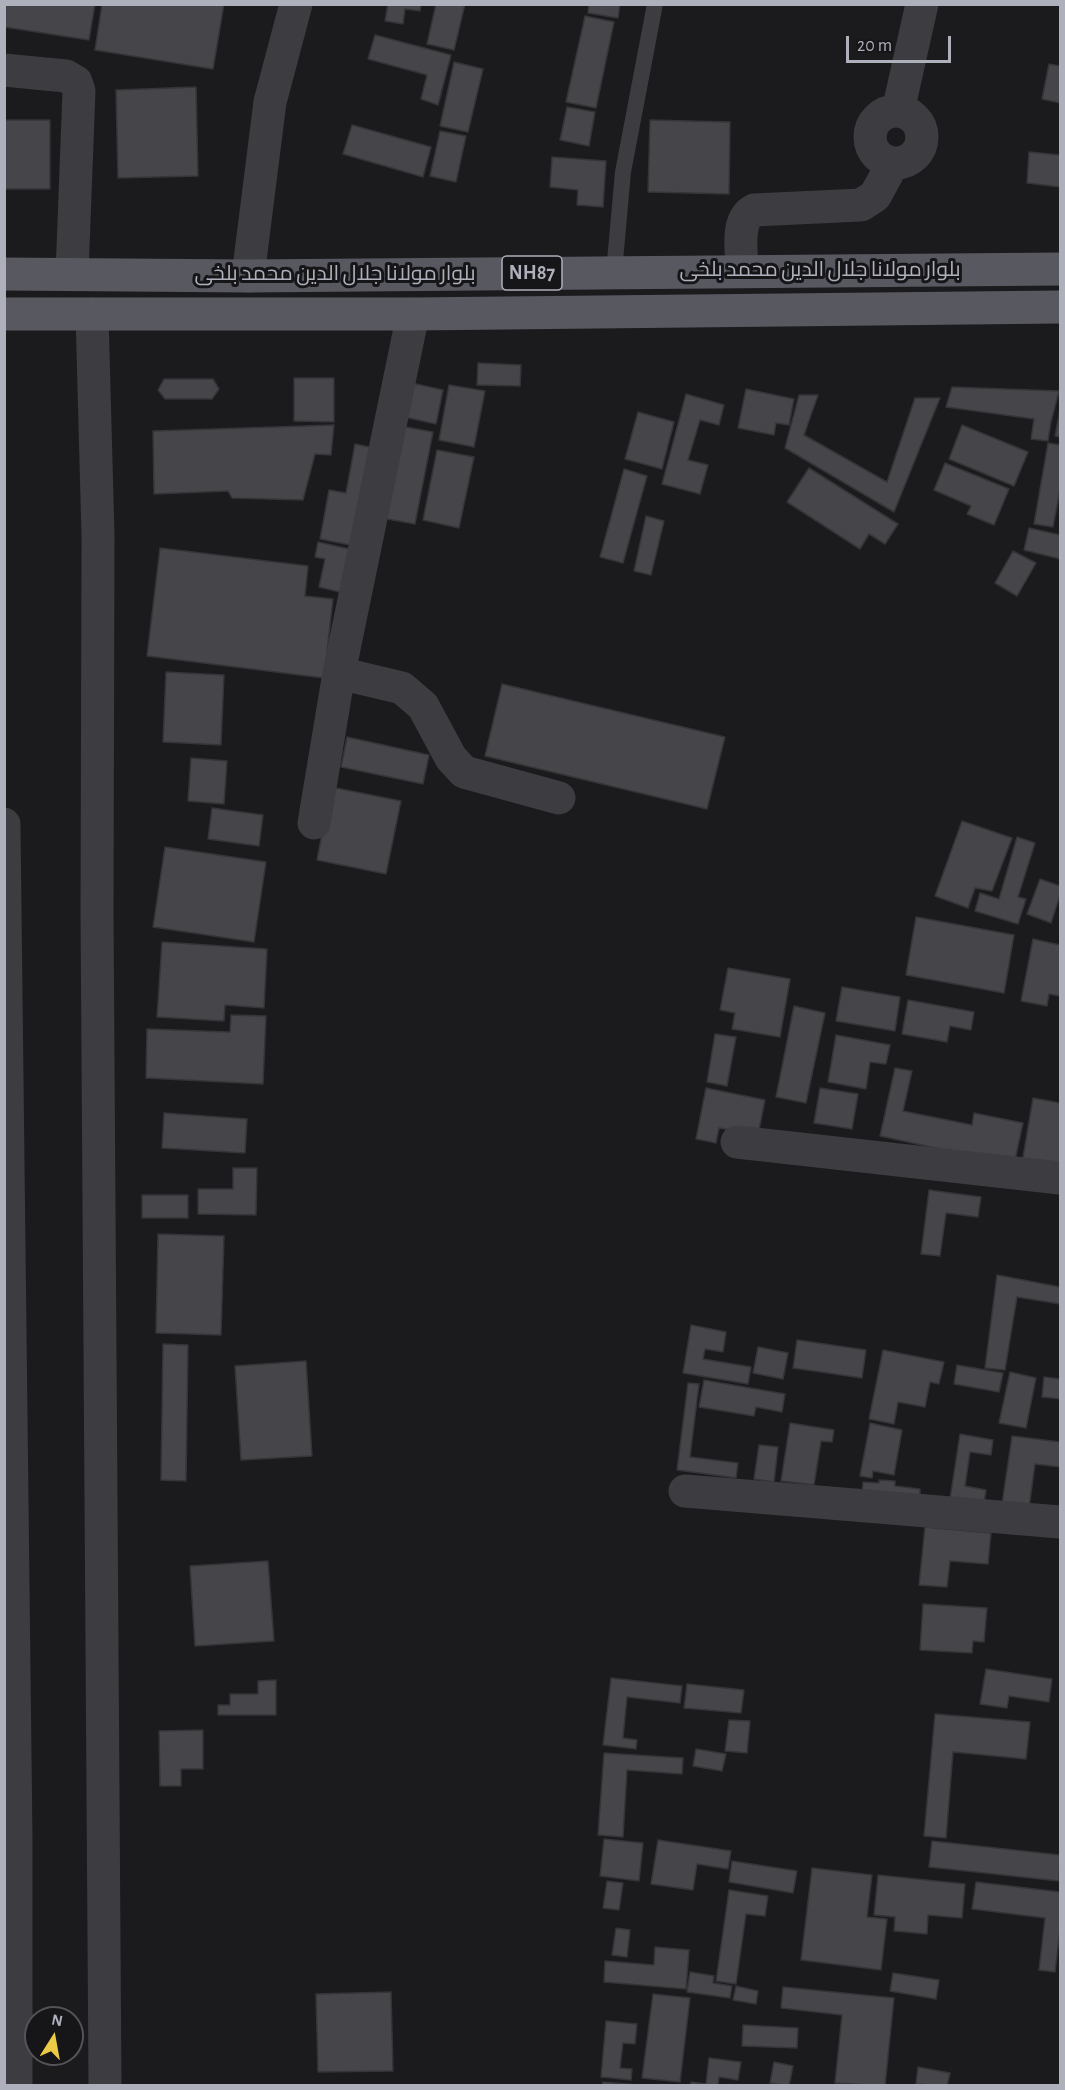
<!DOCTYPE html>
<meta charset="utf-8">
<style>
body{margin:0}
#map{position:relative;width:1065px;height:2090px;overflow:hidden;background:#1b1a1d;font-family:"Alegreya Sans",sans-serif}
canvas{display:block}
.frame{position:absolute;inset:0;border:6px solid #aeb0bb;pointer-events:none}
.north{position:absolute;left:24px;top:2006px;width:60px;height:60px;box-sizing:border-box;background:#161518;border:2px solid #535359;border-radius:50%;rotate:11deg;font-size:16px;font-weight:700;line-height:24px;text-align:center;color:#aeb0bb}
.north::after{content:'';display:block;margin:auto;width:21px;height:27px;background:#eacb45;clip-path:polygon(50% 0,100% 100%,50% 72%,0 100%)}
.scale{position:absolute;left:846px;top:36px;width:105px;height:27px;box-sizing:border-box;border:3px solid #aeb0bb;border-top:0;padding-left:8px;font-size:18px;line-height:21px;white-space:nowrap;color:#aeb0bb;-webkit-text-stroke:4px #161518;paint-order:stroke}
</style>
<div id="map">
<canvas width="1065" height="2090"></canvas>
<div class="frame"></div>
<div class="north">N</div>
<div class="scale">20 m</div>
</div>
<script>
const c = document.querySelector('canvas').getContext('2d');
c.lineJoin = 'round';
function paint(path, color) {
  c.fillStyle = color;
  c.fill(path, 'evenodd');
}
function stroke(path, color, width, dash) {
  c.strokeStyle = color;
  c.lineWidth = width;
  c.lineCap = dash ? 'butt' : 'round';
  c.setLineDash(dash || []);
  c.stroke(path);
}
function drawText(font, color, halo, rows, align = 'center') {
  c.font = font + ' "Alegreya Sans",Cairo,sans-serif';
  c.lineWidth = 6;
  c.setLineDash([]);
  c.textBaseline = 'middle';
  c.strokeStyle = halo;
  c.fillStyle = color;
  for (const [text, x, y, turn = 0] of rows) {
    c.save();
    c.translate(x, y);
    c.rotate((+turn || 0) * Math.PI / 180);
    c.textAlign = isNaN(turn) ? turn : align;
    if (halo) c.strokeText(text, 0, 0);
    c.fillText(text, 0, 0);
    c.restore();
  }
}
const building = new Path2D(`
 M4 4H95L89 40 4 27Z
 M102 4H224L213 69 95 50Z
 M388 4H421L420 11 405 9 403 24 385 21Z
 M436 4H465L454 50 427 44Z
 M589 4H620L618 18 588 13Z
 M585 16 614 22 596 108 566 102Z
 M375 35 451 55 438 105 421 99 427 75 368 59Z
 M454 62 483 69 468 132 440 126Z
 M1049 64 1060 66V103L1042 99Z
 M196 87 198 176 118 178 116 90Z
 M567 107 595 112 589 146 560 140Z
 M4 120H50V189H4Z
 M650 120 730 122 729 194 648 192Z
 M352 125 431 147 423 177 343 154Z
 M440 131 466 136 456 182 430 176Z
 M1029 152 1060 155V187L1027 183Z
 M552 157 606 161 603 207 577 205 578 190 550 187Z
 M478 363 521 365 520 386 477 385Z
 M294 378H334V422L294 421Z
 M164 379H213L219 389 212 399H165L158 390Z
 M407 382 443 390 436 424 400 416Z
 M449 385 485 391 474 447 439 440Z
 M952 387 1059 391 1051 422 1048 441 1031 439 1034 419 946 407Z
 M746 389 794 399 789 425 776 423 774 435 738 428Z
 M686 394 724 405 719 425 700 420 688 460 708 465 700 494 662 484Z
 M799 395H818L804 435 887 482 915 398H940L894 512 785 448Z
 M1060 410V437L1055 436Z
 M638 412 674 422 662 469 625 459Z
 M334 425 331 455 315 454 303 500 232 498 228 491 154 494 153 431Z
 M962 425 1028 452 1014 486 949 459Z
 M400 426 433 432 415 524 382 518Z
 M1048 443 1060 445V490L1053 527 1034 524Z
 M355 444 374 448 355 546 320 539 329 490 346 493Z
 M437 450 474 457 459 528 423 520Z
 M945 463 1009 489 994 525 967 514 971 506 934 490Z
 M809 468 898 524 885 544 869 534 860 549 787 502Z
 M624 469 647 476 623 563 600 557Z
 M646 516 664 521 651 575 634 571Z
 M1029 528 1060 535V559L1024 550Z
 M318 542 354 550 344 593 319 587 325 559 315 557Z
 M160 548 308 566 305 596 333 599 324 678 147 656Z
 M1013 551 1036 563 1017 596 995 583Z
 M166 672 224 675 221 745 163 742Z
 M502 684 725 737 707 809 485 756Z
 M347 737 429 755 423 784 341 767Z
 M191 758 227 761 224 804 188 801Z
 M331 787 401 801 386 874 317 860Z
 M212 808 263 815 259 846 208 839Z
 M962 821 1012 838 992 891 975 888 968 908 935 896Z
 M1017 837 1035 843 1018 897 1026 899 1018 924 975 911 980 893 999 899Z
 M165 847 266 862 254 942 153 927Z
 M1040 879 1060 886V895L1051 923 1027 914Z
 M916 917 1014 935 1004 993 906 975Z
 M1033 939 1060 945V996L1049 994 1047 1006 1021 1001Z
 M162 942 267 949 264 1008 225 1005 224 1021 157 1017Z
 M728 968 790 979 780 1037 732 1029 735 1013 720 1010Z
 M842 987 900 997 895 1031 836 1021Z
 M908 1000 974 1012 971 1030 950 1026 947 1042 902 1034Z
 M794 1006 825 1013 806 1103 776 1097Z
 M231 1015 266 1016 263 1084 146 1078 147 1029 230 1032Z
 M715 1034 736 1037 727 1086 707 1082Z
 M836 1035 890 1045 886 1064 870 1062 866 1089 828 1082Z
 M895 1068 912 1071 903 1111 972 1125 974 1113 1023 1123 1014 1165 880 1136Z
 M706 1088 765 1100 758 1135 719 1128 716 1143 696 1139Z
 M820 1088 858 1094 852 1129 814 1123Z
 M1033 1098 1060 1103V1169L1022 1163Z
 M164 1113 247 1119 245 1153 162 1148Z
 M233 1168H257L256 1215 198 1214V1189H233Z
 M929 1190 981 1197 978 1217 946 1213 940 1256 921 1254Z
 M142 1195H188V1218H142Z
 M158 1234 224 1236 221 1335 156 1333Z
 M997 1275 1060 1287V1304L1017 1297 1005 1370 985 1368Z
 M691 1325 726 1332 723 1352 705 1349 703 1359 751 1367 748 1384 683 1373Z
 M797 1340 866 1350 862 1378 793 1368Z
 M163 1344 188 1345 186 1481 161 1480Z
 M758 1347 788 1353 783 1379 753 1373Z
 M883 1350 944 1362 939 1384 930 1382 925 1407 898 1402 894 1424 869 1419Z
 M306 1361 312 1456 241 1460 235 1366Z
 M957 1365 1003 1373 999 1392 954 1384Z
 M1010 1372 1036 1378 1026 1428 999 1423Z
 M1044 1377 1060 1379V1399L1042 1397Z
 M704 1380 785 1394 782 1412 756 1407 754 1416 699 1407Z
 M688 1383 699 1384 690 1457 738 1463 736 1478 677 1470Z
 M790 1423 834 1430 832 1442 821 1441 814 1485 781 1481Z
 M870 1423 902 1430 894 1475 873 1471 872 1478 860 1476Z
 M960 1434 993 1440 991 1455 970 1452 965 1486 986 1490 984 1504 950 1499Z
 M1012 1436 1060 1442V1467L1035 1464 1029 1508 1002 1504Z
 M759 1445 778 1447 774 1482 754 1479Z
 M879 1480 895 1481V1486L920 1489V1500L862 1495 863 1482 879 1483Z
 M925 1527 991 1533 988 1564 950 1561 947 1587 919 1585Z
 M268 1561 274 1641 195 1646 190 1566Z
 M923 1604 987 1608 984 1642 973 1641 972 1653 920 1650Z
 M986 1669 1052 1679 1049 1702 1009 1696 1007 1708 980 1704Z
 M611 1678 682 1686 680 1703 627 1697 623 1738 637 1740 636 1749 603 1745Z
 M276 1680V1715H218V1705H230V1694H258V1681Z
 M687 1684 744 1690 741 1713 684 1708Z
 M935 1714 1030 1722 1026 1759 953 1752 946 1838 924 1836Z
 M729 1720 750 1721 747 1753 725 1751Z
 M203 1730V1769H181V1786H160L159 1731Z
 M696 1749 726 1754 722 1771 693 1766Z
 M604 1753 683 1758 682 1774 627 1770 623 1837 598 1835Z
 M604 1839 643 1843 639 1881 600 1876Z
 M658 1840 731 1851 728 1869 697 1864 693 1890 651 1884Z
 M932 1841 1060 1855 1059 1881 929 1867Z
 M732 1861 797 1871 793 1893 729 1882Z
 M812 1868 872 1875 867 1917 887 1919 881 1970 801 1960Z
 M878 1875 965 1884 962 1918 928 1915 927 1934 894 1931 895 1917 874 1915Z
 M607 1881 623 1883 619 1910 603 1908Z
 M976 1882 1060 1892V1929L1055 1972 1039 1970 1045 1918 972 1909Z
 M729 1890 768 1896 765 1916 746 1914 736 1984 716 1981Z
 M616 1928 630 1930 627 1957 612 1955Z
 M655 1947 689 1950 686 1989 604 1982 605 1961 654 1965Z
 M690 1972 714 1976 713 1983 732 1986 730 1998 687 1992Z
 M893 1973 939 1980 936 1999 890 1991Z
 M736 1986 758 1991 756 2004 733 2000Z
 M783 1987 894 1998 885 2086 835 2083 842 2015 781 2008Z
 M391 1992 393 2071 318 2072 316 1994Z
 M653 1994 690 1998 680 2082 642 2078Z
 M606 2021 637 2024 635 2044 623 2043 620 2068 632 2069 631 2080 601 2077Z
 M743 2025 798 2028 797 2048 742 2046Z
 M709 2058 741 2062 738 2080 719 2077 718 2086H691V2082L706 2084Z
 M774 2062 793 2066 789 2086 770 2083Z
 M918 2067 950 2073 947 2086 916 2084Z
 M603 2082 650 2086H602Z`);
const lane = new Path2D(`
 M614 272 623 172 655 4`);
const street = new Path2D(`
 M4 70 66 76 76 82 79 91 72 274
 M898 111 922 4
 M870 137a26 26 0 1 1 52 0a26 26 0 1 1-52 0Z
 M742 270C742 252 735 220 754 210L861 205 875 196 893 163
 M248 276 270 102 296 4
 M92 314 98 536 97 912 105 2086
 M339 673 402 688 423 706 451 758 464 772 559 798
 M314 823 339 673 413 314
 M4 824 16 1838V2086
 M737 1142 1060 1178
 M685 1491 1060 1522`);
const primary = new Path2D(`
 M4 274 248 276 1060 269
 M4 314H413L1060 307`);
const shields = [
 [532,273,60]
];
const shieldNames = [
 ["NH87",532,273]
];
const streetNames = [
 ["بلوار مولانا جلال الدین محمد بلخی",820,270],
 ["بلوار مولانا جلال الدین محمد بلخی",335,274]
];
paint(building, '#45454a');
stroke(building, '#353538', 1.5);
stroke(lane, '#3c3c41', 16);
stroke(street, '#3c3c41', 33);
stroke(primary, '#585860', 33);
for (const [x, y, w] of shields) {
  const box = new Path2D();
  box.roundRect(x - w / 2, y - 17, w, 34, 4.5);
  c.fillStyle = '#161518';
  c.fill(box);
  stroke(box, '#aeb0bb', 1.5);
}
drawText('bold 20px', '#aeb0bb', null, shieldNames);
drawText('21px', '#aeb0bb', '#161518', streetNames);
</script>
